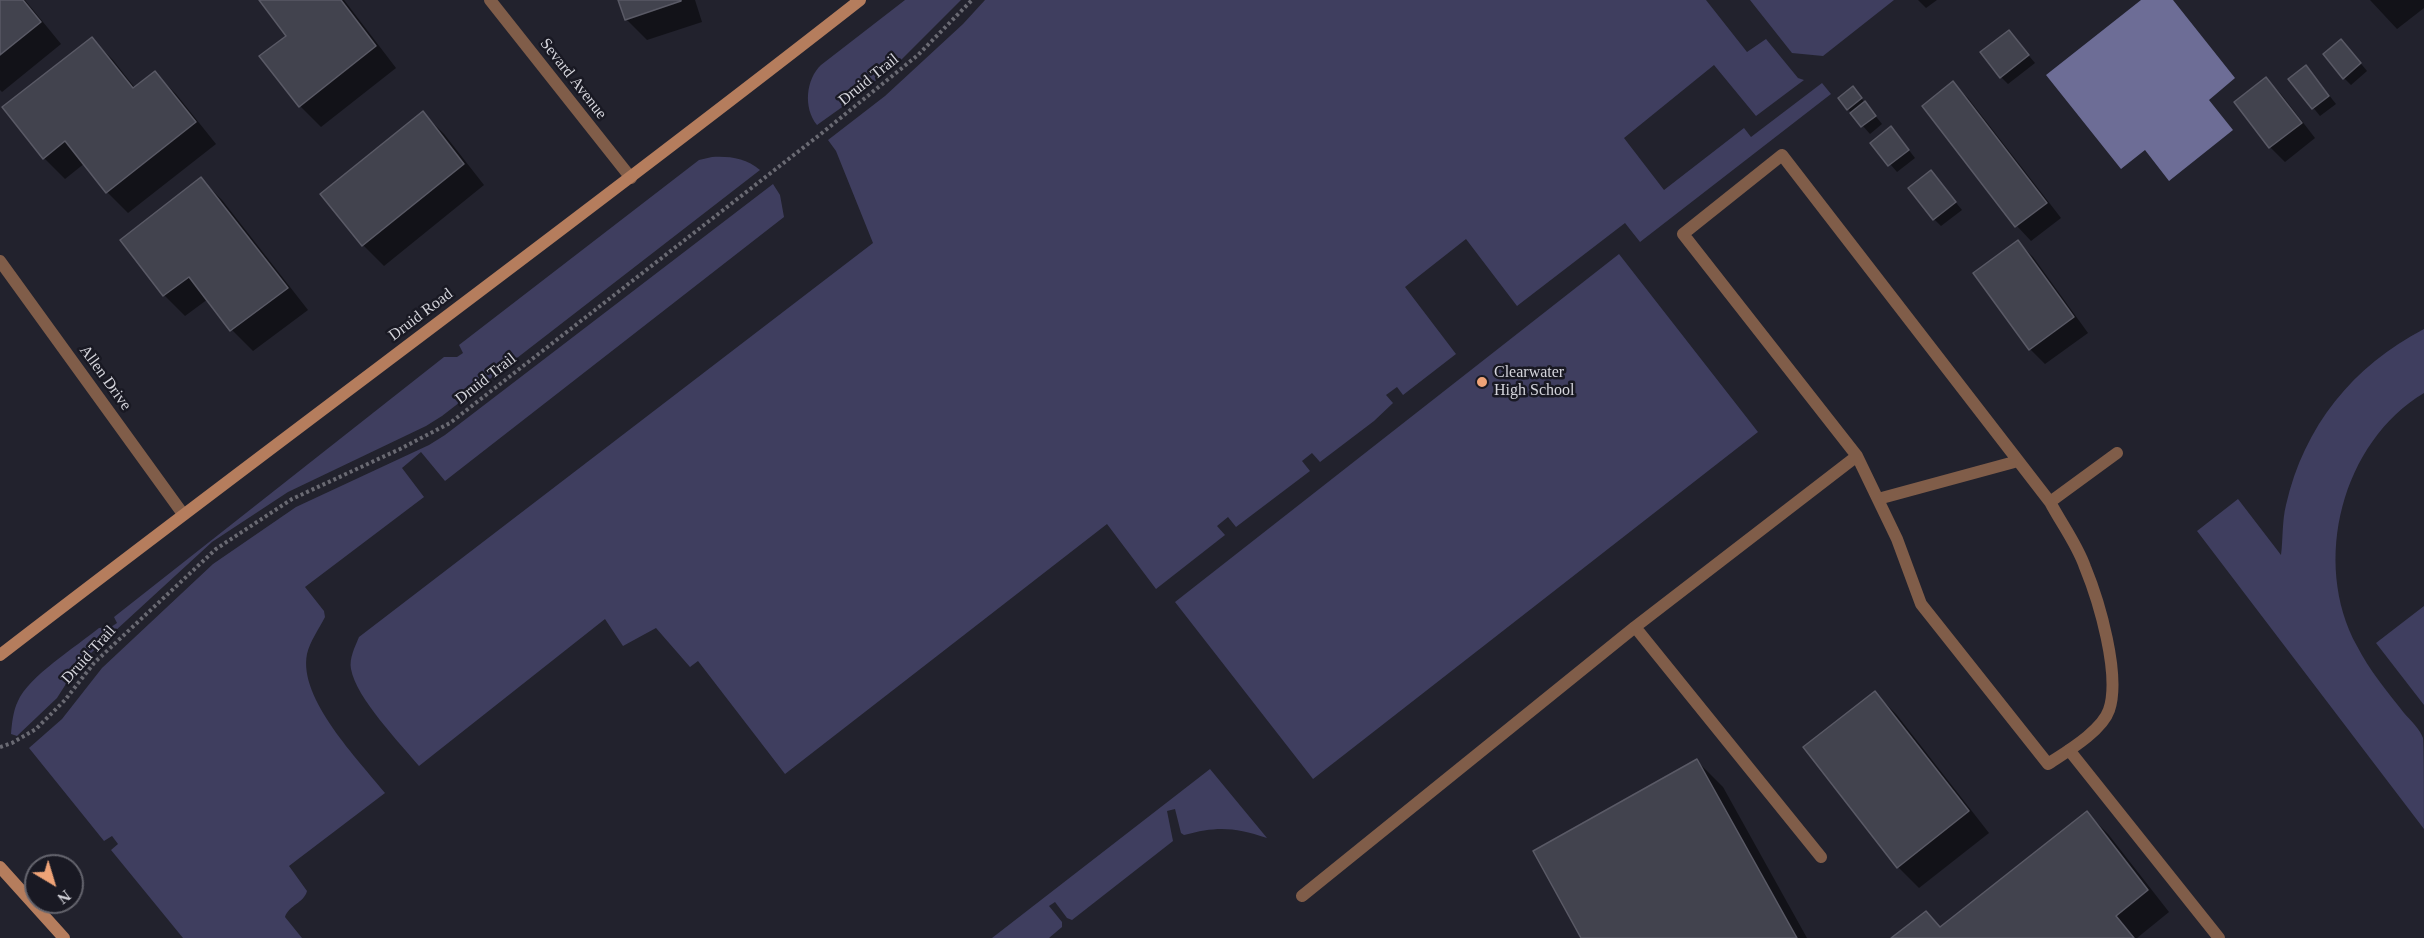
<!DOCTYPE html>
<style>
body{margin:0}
#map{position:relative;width:2424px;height:938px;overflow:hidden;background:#22222d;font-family:Georgia,serif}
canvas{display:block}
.north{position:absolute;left:24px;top:854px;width:60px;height:60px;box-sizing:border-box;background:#191923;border:2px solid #64646d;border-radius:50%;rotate:142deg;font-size:16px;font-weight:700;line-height:24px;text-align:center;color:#d4d4db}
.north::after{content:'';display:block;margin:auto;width:21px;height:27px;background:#efa377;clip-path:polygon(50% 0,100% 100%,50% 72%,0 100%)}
</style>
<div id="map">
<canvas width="2424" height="938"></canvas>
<div class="north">N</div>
</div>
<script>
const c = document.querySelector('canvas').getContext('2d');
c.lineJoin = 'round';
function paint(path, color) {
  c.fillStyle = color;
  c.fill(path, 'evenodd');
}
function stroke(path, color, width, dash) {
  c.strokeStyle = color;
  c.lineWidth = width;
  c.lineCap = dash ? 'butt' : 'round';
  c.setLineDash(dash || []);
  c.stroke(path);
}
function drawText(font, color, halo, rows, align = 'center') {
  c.font = font + ' Georgia,serif';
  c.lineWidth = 5;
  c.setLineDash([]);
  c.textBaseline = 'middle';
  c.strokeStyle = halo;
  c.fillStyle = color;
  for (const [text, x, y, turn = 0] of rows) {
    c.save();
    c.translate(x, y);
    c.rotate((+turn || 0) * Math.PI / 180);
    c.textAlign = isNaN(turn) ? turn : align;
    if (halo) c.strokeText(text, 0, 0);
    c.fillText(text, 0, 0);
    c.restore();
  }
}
const green = new Path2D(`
 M905 0H961L900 61 845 105 817 125C803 108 806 79 821 65Z
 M985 0H1706L1747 52 1766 39 1798 78 1804 80 1756 116 1714 65 1624 138 1664 190 1744 128 1751 137 1822 83 1831 94 1640 242 1625 223 1517 306 1466 239 1405 287 1456 354 1403 395 1397 387 1386 395 1393 403 1374 421 1320 462 1312 453 1302 461 1310 471 1236 527 1228 517 1217 526 1225 535 1156 589 1107 524 785 774 698 661 690 667 656 628 623 646 605 619 419 766C400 743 356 698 351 669 349 658 355 647 359 637L873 243 836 151 828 140 885 96 963 24Z
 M1750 0H1894L1823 56 1792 53Z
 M712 157C729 156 746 158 760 170L442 416 426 426 288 492 212 542 78 665 57 698 17 736 11 734C12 723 13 711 18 701 28 677 77 646 99 628L111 627 117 623 114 617 444 357H457L463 353 459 345 699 160Z
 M773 184 780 195 784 217 445 481 421 452 402 468 424 497 305 587 324 611 325 617C319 629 310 641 307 654 298 699 359 760 385 793L289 866 307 891C304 903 289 905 285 917L302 938H183L111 850 118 844 112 836 104 841 29 748 62 719 102 668 213 564 296 507 429 445 445 435Z
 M1619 254 1758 432 1313 779 1175 602Z
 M2424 329V393C2342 442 2311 562 2357 646 2369 670 2387 691 2404 713 2410 720 2420 729 2423 738 2424 747 2424 814 2424 829L2197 531 2238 499 2281 555C2283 539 2282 521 2286 505 2304 426 2353 366 2424 329Z
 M2424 606V705L2376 643Z
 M1210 769 1267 838C1234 827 1217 826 1184 835L1181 833 1175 809 1167 811 1173 841 1072 920 1067 918 1055 902 1049 906 1062 922V927L1049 938H992Z`);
const water = new Path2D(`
 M2141 0H2173L2235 78 2209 100 2233 130 2169 181 2145 150 2121 169 2046 75Z`);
const shadow = new Path2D(`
 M0 0H25L61 44 2 92 0 90Z
 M260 0H344L396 68 321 127 300 106 288 36Z
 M620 0H695L702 22 647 40 626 19Z
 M1918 0H1937L1926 8Z
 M2370 0H2424V8L2397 29Z
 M2009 32 2035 63 2008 84 2001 77Z
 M92 39 113 60 135 88 155 73 176 94 216 144 128 213 107 192 85 163 65 179 44 158Z
 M2348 48 2367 71 2351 85 2344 78Z
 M2313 75 2336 104 2320 116 2290 79Z
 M2266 79 2281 94 2315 138 2285 162 2270 147 2236 102Z
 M1953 83 1968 98 2061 218 2031 241 2017 226 1924 106Z
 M1853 88 1882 124 1870 134 1848 109Z
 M423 113 444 134 484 185 384 266 363 245Z
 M1898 136 1915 158 1897 172 1872 143Z
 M1931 172 1962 210 1941 226 1934 219Z
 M201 179 222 200 308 310 253 351 232 330 208 299 185 316 164 295Z
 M2018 242 2033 257 2088 333 2045 364 2030 349Z
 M1875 693 1896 714 1989 833 1919 888 1898 867Z
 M1697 761 1723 787 1807 938H1583Z
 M2087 813 2108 834 2169 912 2137 938H1894L1941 928Z`);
const building = new Path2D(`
 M0 0H23L41 22 0 55Z
 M259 0H341L376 46 299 107 259 56 286 36Z
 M618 0H681V1L625 20Z
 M2009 30 2029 55 2000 78 1980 52Z
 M92 37 133 88 155 71 196 122 106 193 65 141 43 159 2 107Z
 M2341 39 2361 63 2343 79 2323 54Z
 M2306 65 2329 96 2312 109 2288 79Z
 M2266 77 2302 123 2269 148 2234 102Z
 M1953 81 2047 203 2015 227 1922 106Z
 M1853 86 1862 98 1847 110 1838 98Z
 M1865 101 1876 116 1861 127 1850 113Z
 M423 111 464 164 362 246 320 194Z
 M1891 126 1909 150 1888 166 1870 143Z
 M1931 170 1956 202 1933 220 1908 188Z
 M201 177 288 288 230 331 189 277 163 296 120 240Z
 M2018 240 2074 317 2029 350 1973 273Z
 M1875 691 1969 811 1897 868 1803 747Z
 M1697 759 1797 938H1581L1533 851Z
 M2087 811 2148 890 2116 916 2134 938H1891L1926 911 1940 927Z`);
const path = new Path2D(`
 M0 747 12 743 36 729 65 700 94 663 216 549 292 499 400 449 450 423 822 133 918 55 972 0`);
const lane = new Path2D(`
 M1857 456 1897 539 1921 604 2048 764C2066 752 2102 731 2109 710 2121 675 2099 601 2085 567 2077 544 2061 523 2050 502
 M1878 499 2018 461
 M1635 627 1821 857
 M2069 750 2219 938
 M1302 896 1635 627 1857 456 1683 234 1782 155 2050 502 2117 453`);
const street = new Path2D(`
 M490 0 631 178
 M0 261 183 514`);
const secondary = new Path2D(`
 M0 655C285 435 577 222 860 0
 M0 867 64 938`);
const markers = [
 [1482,382,6,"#efa377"]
];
const streetNames = [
 ["Sevard Avenue",573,79,52],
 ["Druid Trail",869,80,-39],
 ["Druid Road",421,315,-37],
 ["Allen Drive",105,378,54],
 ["Druid Trail",486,379,-38],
 ["Druid Trail",89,655,-48]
];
const poiNames = [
 ["Clearwater",1494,373],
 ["High School",1494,391]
];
paint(green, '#3f3e5f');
paint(water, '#6d6d96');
paint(shadow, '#0007');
paint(building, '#42434e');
stroke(building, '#5a5a66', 1.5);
stroke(path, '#6a6a73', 4, [3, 3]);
stroke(lane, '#805d49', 12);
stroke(street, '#805d49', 12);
stroke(secondary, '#b57d5d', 12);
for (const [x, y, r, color] of markers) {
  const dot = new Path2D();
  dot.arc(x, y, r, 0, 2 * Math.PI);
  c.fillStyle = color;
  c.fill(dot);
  stroke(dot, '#191923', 2);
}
drawText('16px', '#d4d4db', '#191923', streetNames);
drawText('16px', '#d4d4db', '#191923', poiNames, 'left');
</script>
